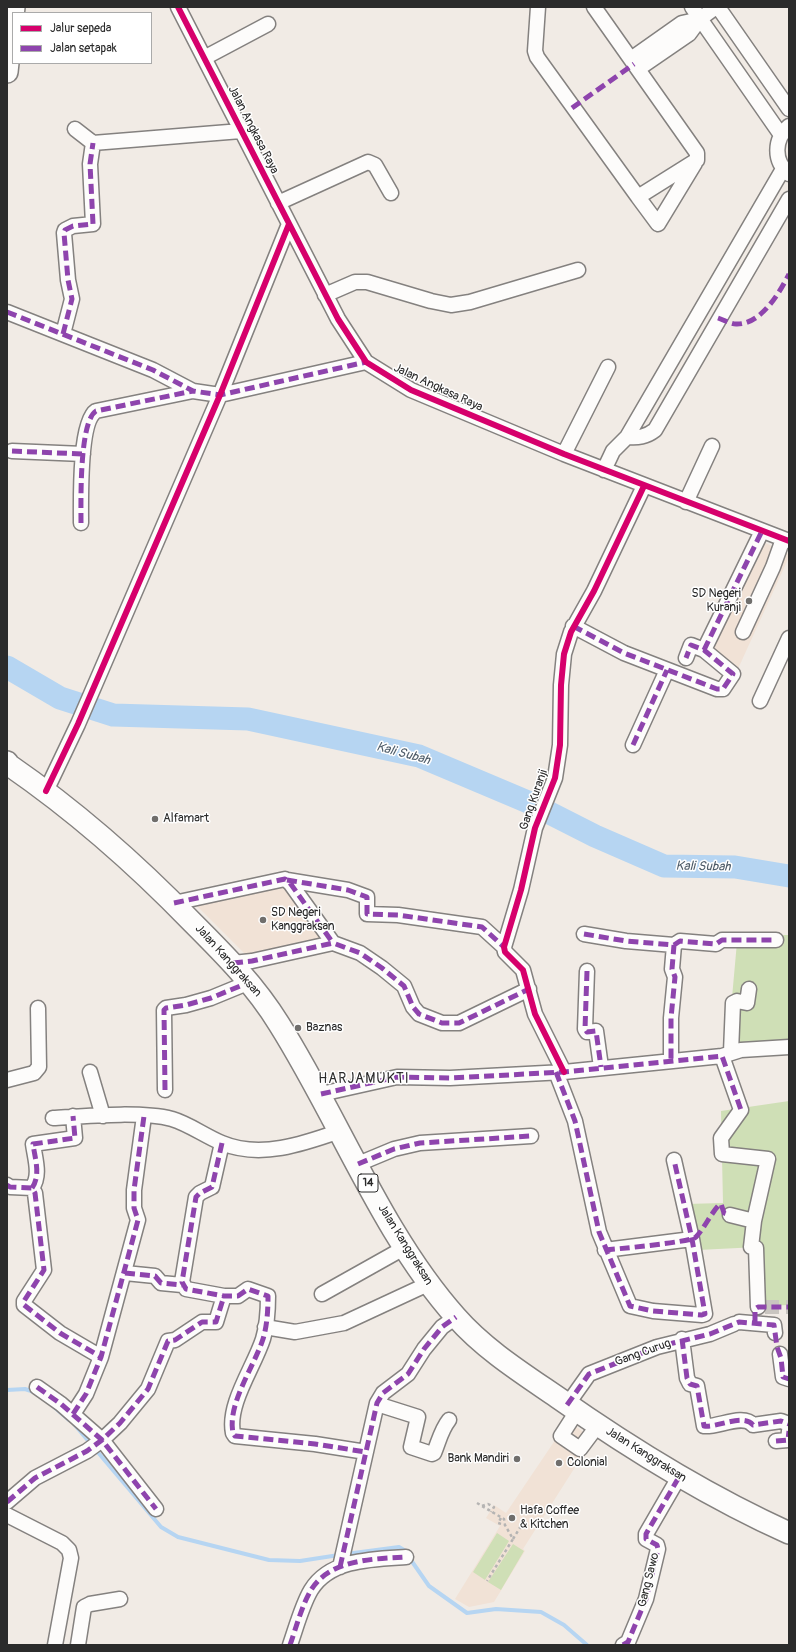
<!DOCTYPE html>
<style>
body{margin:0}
#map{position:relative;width:796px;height:1652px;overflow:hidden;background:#f1ebe5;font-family:Pangolin,sans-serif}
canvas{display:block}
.frame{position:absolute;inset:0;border:8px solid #2b2b2b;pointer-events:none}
.legend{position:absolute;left:12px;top:12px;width:140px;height:52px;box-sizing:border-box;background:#fff;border:1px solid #aaa;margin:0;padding:5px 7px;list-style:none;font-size:12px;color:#2b2b2b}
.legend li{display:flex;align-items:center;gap:8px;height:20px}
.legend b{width:20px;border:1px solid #aaa}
</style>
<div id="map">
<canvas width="796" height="1652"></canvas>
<div class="frame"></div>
<ul class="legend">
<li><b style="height:5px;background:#d6006c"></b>Jalur sepeda</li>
<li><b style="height:5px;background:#8e44ad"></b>Jalan setapak</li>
</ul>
</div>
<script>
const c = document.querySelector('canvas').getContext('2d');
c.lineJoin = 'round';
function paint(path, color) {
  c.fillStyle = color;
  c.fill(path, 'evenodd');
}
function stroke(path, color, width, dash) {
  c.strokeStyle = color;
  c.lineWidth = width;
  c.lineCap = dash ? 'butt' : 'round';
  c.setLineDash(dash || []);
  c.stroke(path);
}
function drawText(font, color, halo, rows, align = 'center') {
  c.font = font + ' Pangolin,sans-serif';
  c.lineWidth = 3;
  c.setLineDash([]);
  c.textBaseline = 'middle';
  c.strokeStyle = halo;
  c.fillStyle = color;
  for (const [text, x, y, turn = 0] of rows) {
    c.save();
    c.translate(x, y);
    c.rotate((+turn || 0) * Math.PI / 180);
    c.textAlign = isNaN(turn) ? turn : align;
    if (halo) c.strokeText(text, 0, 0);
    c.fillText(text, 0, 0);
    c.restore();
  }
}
const built = new Path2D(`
 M759 540 789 554V557L737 671 716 657 719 653 708 647Z
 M286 881 330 940 245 954 192 901Z
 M568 1421 593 1439 523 1549 525 1551 494 1602 469 1607 455 1599 500 1526 486 1518 494 1505 506 1513Z`);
const green = new Path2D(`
 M777 935H789V1046L738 1049 729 1031 737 942Z
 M789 1101V1305L760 1306 758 1247 698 1250 686 1204 723 1203 721 1111Z
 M497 1533 509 1541 485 1580 473 1572Z
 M513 1544 524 1551 501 1590 488 1582Z`);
const stream = new Path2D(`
 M7 1390 25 1389 34 1392
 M53 1406 69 1420
 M74 1424 161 1527 178 1537 269 1560 300 1561 339 1555
 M346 1554 399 1547 404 1550 429 1586 467 1613 496 1609 541 1612 564 1625 587 1645`);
const river = new Path2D(`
 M7 667 60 698 113 715 248 719 419 756 528 802 595 836 664 866 735 867 789 876`);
const minorTunnel = new Path2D(`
 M765 1307H789`);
const path = new Path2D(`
 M477 1503 504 1519 505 1525 513 1539 487 1581
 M482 1506 488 1504 494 1507 491 1512
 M501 1518 498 1523 505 1525
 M513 1539 524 1521`);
const minor = new Path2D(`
 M178 7 338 319 366 362 411 390 564 454 789 541
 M538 7 535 51 537 57 638 197 697 160V153L594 7
 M692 7 781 135
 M718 7 789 109
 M204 58 268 24
 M631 59 682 23 700 19
 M638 69 689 34 700 19 716 7
 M789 126C774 139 773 161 789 174
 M75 129 93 143 241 131
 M638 197 658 224 695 163
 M278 203 368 162 375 165 391 193
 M325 295 355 282H367L431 301 451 305 470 302 578 270
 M7 312 153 370 193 391 220 395 366 362
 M63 334 72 299 68 280 64 233 65 230 73 226 93 224 90 164 93 143
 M627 437C638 438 646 437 655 430L789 199
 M12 451 83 454
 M564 454 608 367
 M604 470 613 451 627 437 783 169
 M686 502 712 446
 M81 523C81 503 79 422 96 411L193 391
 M573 626 624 653 717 689H723L733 674 704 650 691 645 686 658
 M743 632 773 567 783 539
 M704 650 762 531
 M760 701 789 638
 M633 745 667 670
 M46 791 78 724 220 395 289 224
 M287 880 348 890 367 897V914L398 915 482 927 504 947
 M174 903 285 879 290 883 333 943
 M584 934 626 941 674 945 672 969 675 977 671 1018V1061
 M674 945 680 941 716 944 722 940H776
 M233 963 252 961 333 943 360 953 382 968 404 986 413 1007 419 1014 442 1023H459L529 989
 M587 971 585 1029 587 1032 596 1031 601 1067
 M731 1052 733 1003 737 1001 747 1003 749 989
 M722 1056 741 1110 721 1138 722 1154 768 1159 754 1221 730 1215
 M90 1072 103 1116
 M556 1072 575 1121 599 1232 630 1306 653 1311 702 1315 705 1314 692 1239 674 1160
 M564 1072 535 1014 523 970 505 952 504 947 521 890 535 828 555 778 560 745 561 685 564 654 571 632 594 591 644 486
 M7 1080 34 1073 39 1067 38 1008
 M165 1090 164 1010 166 1008 186 1005 211 998 250 982
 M321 1094 397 1077 450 1078 564 1072 722 1056 741 1050 789 1047
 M53 1118C86 1116 141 1111 172 1119 189 1124 205 1136 222 1143 260 1159 303 1144 340 1131
 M222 1143 212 1187 200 1193 196 1197 182 1282 186 1289 224 1296H238L248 1289 268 1296C268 1311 267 1326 263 1339 254 1367 227 1404 233 1433L235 1436 315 1444 366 1452
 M358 1164 394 1149 420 1143 531 1136
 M7 1185 10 1187 32 1188 35 1193 44 1270 24 1301V1305L60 1333 101 1357
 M32 1188C41 1175 35 1159 33 1144L75 1138 73 1116
 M754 1221 751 1247 756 1248 758 1307
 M605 1250 692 1239
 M125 1273 155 1276 161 1283 182 1285
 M322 1294 404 1248
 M739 1322 774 1325 775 1333
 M265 1327 295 1332 344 1323 428 1284
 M682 1339 687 1378 690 1384 697 1386 704 1426C717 1428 743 1413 753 1425L781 1421 789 1424
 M780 1354 783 1377 789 1379
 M37 1387 61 1404 102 1440 120 1423 148 1389 168 1341 175 1340 202 1322H216L224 1296
 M377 1404 418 1417 411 1447 432 1454 434 1453C439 1441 441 1430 449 1420
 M567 1405 589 1374 657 1347 710 1334 734 1324
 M577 1411 561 1436 580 1449 598 1425
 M73 1414 86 1394 101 1357 138 1220 134 1208V1190L144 1116
 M776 1441 788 1440 789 1431
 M7 1502 35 1478 87 1451 102 1440 156 1509
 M7 1515 62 1543 69 1550 71 1558 55 1645
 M340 1567 377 1403 383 1393 408 1374 424 1349 442 1327 456 1317
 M78 1645 84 1607 90 1604 120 1599
 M290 1645C296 1628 302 1605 311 1590 330 1559 373 1559 406 1557
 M623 1645 628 1642 646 1599 658 1549 657 1545 646 1539V1534L679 1477`);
const highway = new Path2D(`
 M7 72 14 7
 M7 762 9 765C77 812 134 862 192 922 224 954 255 985 279 1024 339 1119 382 1234 456 1317 484 1349 522 1373 557 1397 631 1449 707 1496 789 1533`);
const quiet = new Path2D(`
 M572 108 634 64
 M7 312 153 370 193 391 220 395 366 362
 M718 318C724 320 731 324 736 324 761 325 780 292 789 274
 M63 334 72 299 68 280 64 233 65 230 73 226 93 224 90 164 93 143
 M12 451 83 454
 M81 523C81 503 79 422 96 411L193 391
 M573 626 624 653 717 689H723L733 674 704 650 691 645 686 658
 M704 650 762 531
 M633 745 667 670
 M287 880 348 890 367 897V914L398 915 482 927 504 947
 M174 903 285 879 290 883 333 943
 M584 934 626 941 674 945 672 969 675 977 671 1018V1061
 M674 945 680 941 716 944 722 940H776
 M233 963 252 961 333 943 360 953 382 968 404 986 413 1007 419 1014 442 1023H459L529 989
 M587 971 585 1029 587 1032 596 1031 601 1067
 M556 1072 575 1121 599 1232 630 1306 653 1311 702 1315 705 1314 692 1239 674 1160
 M165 1090 164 1010 166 1008 186 1005 211 998 250 982
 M321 1094 397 1077 450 1078 564 1072 722 1056 741 1110
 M222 1143 212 1187 200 1193 196 1197 182 1282 186 1289 224 1296H238L248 1289 268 1296C268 1311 267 1326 263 1339 254 1367 227 1404 233 1433L235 1436 315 1444 366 1452
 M358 1164 394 1149 420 1143 531 1136
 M7 1185 10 1187 32 1188 35 1193 44 1270 24 1301V1305L60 1333 101 1357
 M32 1188C41 1175 35 1159 33 1144L75 1138 73 1116
 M605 1250C617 1249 692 1242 696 1237 705 1227 710 1215 719 1205L721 1204 724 1213 730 1215
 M125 1273 155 1276 161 1283 182 1285
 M755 1322V1309L758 1307H789
 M682 1339 687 1378 690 1384 697 1386 704 1426C717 1428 743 1413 753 1425L781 1421 789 1424
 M37 1387 61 1404 102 1440 120 1423 148 1389 168 1341 175 1340 202 1322H216L224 1296
 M567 1405 589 1374 657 1347 710 1334 739 1322 774 1325 777 1347 781 1358 783 1377 789 1379
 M73 1414 86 1394 101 1357 138 1220 134 1208V1190L144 1116
 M776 1441 788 1440 789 1431
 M7 1502 35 1478 87 1451 102 1440 156 1509
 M340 1567 377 1403 383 1393 408 1374 424 1349 442 1327 456 1317
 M290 1645C296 1628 302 1605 311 1590 330 1559 373 1559 406 1557
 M623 1645 628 1642 646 1599 658 1549 657 1545 646 1539V1534L679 1477`);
const cycleway = new Path2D(`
 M178 7 338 319 366 362 411 390 564 454 789 541
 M46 791 78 724 220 395 289 224
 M564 1072 535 1014 523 970 505 952 504 947 521 890 535 828 555 778 560 745 561 685 564 654 571 632 594 591 644 486`);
const markers = [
 [749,601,4,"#706e6c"],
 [155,819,4,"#706e6c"],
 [263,920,4,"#706e6c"],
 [298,1028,4,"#706e6c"],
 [517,1459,4,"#706e6c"],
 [559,1463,4,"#706e6c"],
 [512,1518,4,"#706e6c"]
];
const shields = [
 [368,1183,20]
];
const shieldNames = [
 ["14",368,1183]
];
const streetNames = [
 ["Jalan Angkasa Raya",253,130,63],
 ["Jalan Angkasa Raya",438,388,25],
 ["Gang Kuranji",534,800,-71],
 ["Jalan Kanggraksan",228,961,48],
 ["Jalan Kanggraksan",405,1245,58],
 ["Gang Curug",643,1353,-20],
 ["Jalan Kanggraksan",646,1455,32],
 ["Gang Sawo",649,1580,-76]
];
const poiNames = [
 ["SD Negeri",741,594,"right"],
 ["Kuranji",741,608,"right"],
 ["Alfamart",163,819],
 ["SD Negeri",271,913],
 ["Kanggraksan",271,927],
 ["Baznas",306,1028],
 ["Bank Mandiri",509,1459,"right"],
 ["Colonial",567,1463],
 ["Hafa Coffee",520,1511],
 ["& Kitchen",520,1525]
];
const waterNames = [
 ["Kali Subah",403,754,15],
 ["Kali Subah",703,867,1]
];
const quarterNames = [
 ["HARJAMUKTI",364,1079]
];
paint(built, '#f1e2d6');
paint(green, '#cfdfb6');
stroke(stream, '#b6d5f2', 4);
stroke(river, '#b6d5f2', 23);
stroke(minorTunnel, '#c9c5c0', 14, [14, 7]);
stroke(minor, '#84817f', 17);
stroke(highway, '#84817f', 24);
stroke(path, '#b5b4b3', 2.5, [3, 3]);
stroke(minor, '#fdfcfb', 14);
stroke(highway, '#fdfcfb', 21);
stroke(quiet, '#8e44ad', 5, [10, 5]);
stroke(cycleway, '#d6006c', 6);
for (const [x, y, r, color] of markers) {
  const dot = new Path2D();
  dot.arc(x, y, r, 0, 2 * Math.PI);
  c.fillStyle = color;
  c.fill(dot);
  stroke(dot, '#fff', 1.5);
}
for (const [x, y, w] of shields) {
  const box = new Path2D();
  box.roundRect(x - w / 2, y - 9, w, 18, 3);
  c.fillStyle = '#fff';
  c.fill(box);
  stroke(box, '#2b2b2b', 1);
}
drawText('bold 11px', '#2b2b2b', null, shieldNames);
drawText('12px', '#2b2b2b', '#fff', streetNames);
drawText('12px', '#2b2b2b', '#fff', poiNames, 'left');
drawText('italic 13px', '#4d5b68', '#fff', waterNames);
c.letterSpacing = '1px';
drawText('14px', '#2b2b2b', '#fff', quarterNames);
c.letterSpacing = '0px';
</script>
